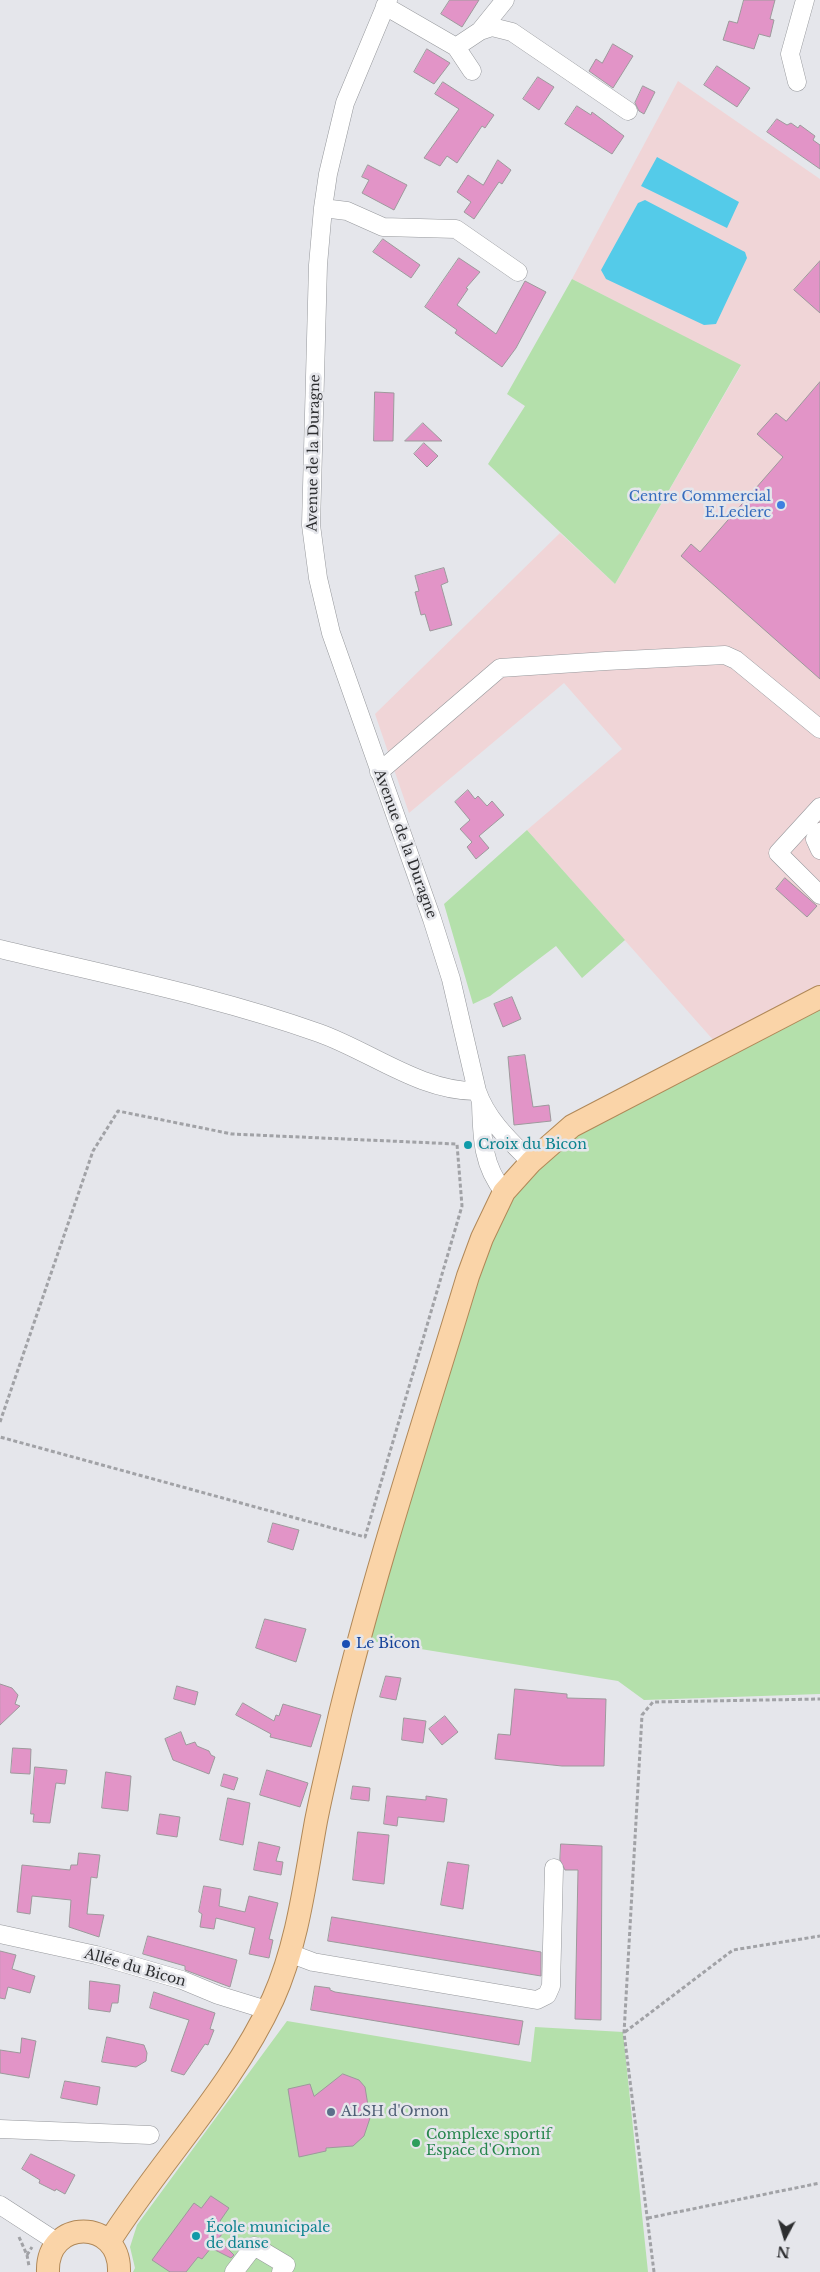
<!DOCTYPE html>
<meta charset="utf-8">
<style>
body{margin:0}
#map{position:relative;width:820px;height:2272px;overflow:hidden;background:#e5e6eb;font-family:"Libre Baskerville",serif}
canvas{display:block}
.north{position:absolute;left:760px;top:2212px;width:50px;height:50px;-webkit-text-stroke:4px #e5e6eb;paint-order:stroke;rotate:186deg;font-size:14px;font-weight:700;line-height:20px;text-align:center;color:#2d2e30}
.north::after{content:'';display:block;margin:auto;width:18px;height:22px;background:#2d2e30;clip-path:polygon(50% 0,100% 100%,50% 72%,0 100%)}
</style>
<div id="map">
<canvas width="820" height="2272"></canvas>
<div class="north">N</div>
</div>
<script>
const c = document.querySelector('canvas').getContext('2d');
c.lineJoin = 'round';
function paint(path, color) {
  c.fillStyle = color;
  c.fill(path, 'evenodd');
}
function stroke(path, color, width, dash) {
  c.strokeStyle = color;
  c.lineWidth = width;
  c.lineCap = dash ? 'butt' : 'round';
  c.setLineDash(dash || []);
  c.stroke(path);
}
function drawText(font, color, halo, rows, align = 'center') {
  c.font = font + ' "Libre Baskerville",serif';
  c.lineWidth = 5;
  c.setLineDash([]);
  c.textBaseline = 'middle';
  c.strokeStyle = halo;
  c.fillStyle = color;
  for (const [text, x, y, turn = 0] of rows) {
    c.save();
    c.translate(x, y);
    c.rotate((+turn || 0) * Math.PI / 180);
    c.textAlign = isNaN(turn) ? turn : align;
    if (halo) c.strokeText(text, 0, 0);
    c.fillText(text, 0, 0);
    c.restore();
  }
}
const commercial = new Path2D(`
 M678 81 820 179V985L795 1002 715 1042 527 830 622 749 564 683 409 813 375 714 560 533 615 584 741 366 572 279Z`);
const green = new Path2D(`
 M572 279 741 365 615 584 488 464 525 406 507 394Z
 M527 830 625 940 582 978 556 946 490 996 473 1004 444 904Z
 M820 997V1694L644 1700 618 1681 359 1639 496 1208 572 1126Z
 M287 2021 531 2062 535 2027 623 2032 648 2272H133L135 2268 130 2247 137 2225Z`);
const water = new Path2D(`
 M657 157 739 202 727 228 641 186Z
 M645 200 745 252 747 258 716 324 704 325 606 279 601 270 638 203Z`);
const building = new Path2D(`
 M450 0H479L462 27 441 14Z
 M744 0H775L770 19 774 20 770 37 759 34 754 49 723 40 729 21 737 23Z
 M613 44 633 56 613 88 589 71 596 59 602 63Z
 M427 49 450 63 434 84 414 72Z
 M717 66 750 88 737 107 704 85Z
 M538 77 554 87 539 110 523 99Z
 M443 82 494 115 485 128 482 126 457 163 447 156 440 166 424 158 459 109 435 94Z
 M643 86 655 92 644 114 639 111 635 103Z
 M577 106 591 115 592 112 624 136 612 154 565 124Z
 M777 119 787 125 791 123 798 128 800 125 815 136 813 140 820 145V169L767 132Z
 M498 160 511 170 502 184 499 182 474 219 464 212 471 202 457 192 468 175 483 185Z
 M368 165 407 185 394 210 362 193 369 180 362 177Z
 M383 239 420 265 411 278 373 252Z
 M459 258 480 272 466 288 468 289 457 305 496 334 525 281 546 292 516 348 502 367 455 333 457 330 425 307Z
 M820 261V313L794 290Z
 M820 382V679L681 556 691 544 700 552 783 457 757 434 776 413 786 421Z
 M375 392 394 393 393 441H374Z
 M423 423 442 441H405Z
 M424 443 438 456 427 467 414 454Z
 M444 568 448 582 441 585 452 625 430 631 425 614 421 615 415 592 419 591 415 576Z
 M468 790 475 799 478 796 487 806 492 801 504 815 479 836 489 848 476 859 467 847 472 842 460 829 470 820 455 802Z
 M785 878 817 906 807 917 776 889Z
 M512 997 521 1019 503 1027 494 1004Z
 M525 1055 533 1107 549 1105 551 1121 514 1125 508 1057Z
 M273 1523 299 1530 293 1550 268 1542Z
 M265 1619 306 1629 296 1662 256 1648Z
 M386 1676 401 1678 396 1700 380 1697Z
 M0 1684 12 1688 18 1695 15 1704 20 1706 0 1725Z
 M177 1686 198 1692 195 1705 174 1699Z
 M515 1689 567 1694V1698L606 1699 604 1766H562L495 1759 498 1734 510 1735Z
 M243 1703 274 1721 276 1715 279 1716 283 1704 321 1715 311 1747 270 1737 271 1734 236 1715Z
 M445 1716 458 1732 442 1745 429 1729Z
 M404 1718 426 1721 423 1743 402 1740Z
 M181 1732 186 1745 195 1742 197 1746 209 1751 211 1755 215 1757 209 1774 173 1760 165 1739Z
 M13 1748 31 1749 30 1774 11 1773Z
 M35 1767 67 1770 65 1784 56 1783 50 1823 33 1822 34 1814H31Z
 M267 1770 308 1783 300 1807 260 1795Z
 M106 1772 131 1776 128 1811 102 1808Z
 M224 1774 238 1778 234 1790 221 1786Z
 M353 1786 370 1788 369 1801 351 1799Z
 M387 1796 426 1800V1796L447 1799 444 1822 398 1817 397 1826 384 1824Z
 M228 1798 250 1803 243 1845 220 1840Z
 M160 1814 180 1817 177 1837 157 1834Z
 M358 1832 389 1835 384 1884 353 1880Z
 M259 1842 280 1847 276 1861 283 1862 281 1875 254 1870Z
 M561 1844 602 1846 601 2020 575 2019 578 1870H565L560 1860Z
 M79 1853 100 1855 97 1878 91 1877 87 1914 104 1915 99 1937 69 1927 71 1900 32 1896 30 1914 17 1912 22 1865 70 1870 71 1865H77Z
 M448 1862 469 1865 463 1909 441 1905Z
 M204 1886 221 1889 219 1906 245 1912 249 1896 278 1903 269 1939 273 1940 269 1958 249 1954 255 1928 216 1918 214 1929 200 1927 202 1914 199 1912Z
 M332 1917 541 1952V1976L328 1941Z
 M148 1936 237 1960 230 1987 185 1970V1966L143 1954Z
 M0 1951 16 1955 12 1969 35 1976 30 1993 8 1987 5 1999 0 1998Z
 M90 1981 120 1985 118 2003H112L110 2012 89 2009Z
 M315 1986 330 1988V1990L335 1992 523 2021 519 2045 311 2010Z
 M154 1992 215 2013 210 2029 214 2030 208 2045 205 2044 184 2075 171 2071 189 2020 150 2008Z
 M107 2037 144 2045 147 2053 146 2061 136 2067 102 2062Z
 M22 2038 36 2041 29 2078 0 2073V2050L20 2053Z
 M343 2074 359 2080 365 2087 370 2118 364 2136 353 2146 326 2148V2151L299 2157 288 2089 310 2084 314 2096Z
 M65 2081 100 2087 97 2105 61 2098Z
 M31 2154 75 2175 65 2194 56 2189 55 2191 39 2183 40 2180 22 2169Z
 M211 2196 229 2208 220 2221 227 2228 218 2239 234 2255 231 2258 211 2248 202 2259 198 2257 186 2272H170L152 2260 194 2203 201 2208Z`);
const path = new Path2D(`
 M0 1422 93 1151 118 1111 232 1134 457 1144 462 1206 365 1537 0 1437
 M625 2032 733 1950 820 1936
 M648 2218 820 2183
 M19 2237 27 2255 29 2266
 M27 2255 32 2247
 M654 2272 624 2033 642 1715 653 1702 820 1699`);
const minor = new Path2D(`
 M388 0 345 103 328 174 323 208 318 265 311 525 318 578 331 633 432 919 451 979 477 1091C487 1120 510 1141 531 1162
 M385 6 456 47 472 71
 M480 31 505 0
 M456 47 480 31 492 27 512 32 628 111
 M797 82 790 54 805 0
 M323 208 347 211 383 227 456 229 518 272
 M379 772 500 668 606 661 725 655 736 660 820 729
 M820 807 778 853 820 895
 M820 832 815 839 820 850
 M0 949C106 975 215 996 319 1033 370 1051 421 1092 477 1091
 M481 1103C482 1136 482 1165 504 1192
 M0 1934 96 1955 182 1980 218 1995 267 2010
 M289 1953 313 1962 537 2000 547 1995 551 1986 554 1868
 M0 2129 150 2135
 M0 2205 57 2242
 M234 2272 254 2246 286 2265 281 2272`);
const major = new Path2D(`
 M109 2242C161 2160 232 2088 273 1999 298 1943 305 1881 316 1821 323 1785 332 1750 340 1714 376 1566 424 1422 468 1276L482 1238 504 1192 531 1162 572 1126 820 997
 M48 2272C46 2218 121 2218 119 2272`);
const markers = [
 [781,505,5,"#3f7fe0"],
 [468,1145,5,"#0f9aa8"],
 [346,1644,5,"#1a4fb4"],
 [331,2112,5,"#5c6f8a"],
 [416,2143,5,"#2e9e5b"],
 [196,2236,5,"#0f9aa8"]
];
const streetNames = [
 ["Avenue de la Duragne",314,453,-89],
 ["Avenue de la Duragne",405,844,70],
 ["Allée du Bicon",135,1968,16]
];
const shopNames = [
 ["Centre Commercial",771,497],
 ["E.Leclerc",771,513]
];
const cultureNames = [
 ["Croix du Bicon",478,1145],
 ["École municipale",206,2228],
 ["de danse",206,2244]
];
const transitNames = [
 ["Le Bicon",356,1644]
];
const serviceNames = [
 ["ALSH d'Ornon",341,2112]
];
const leisureNames = [
 ["Complexe sportif",426,2135],
 ["Espace d'Ornon",426,2151]
];
paint(commercial, '#f0d5d7');
paint(green, '#b4e0ab');
paint(water, '#54cbe9');
paint(building, '#e294c7');
stroke(building, '#9d999c', 1);
stroke(minor, '#96989c', 19);
stroke(major, '#b08858', 24);
stroke(path, '#a1a2a6', 3, [4, 2.5]);
stroke(minor, '#fff', 18);
stroke(major, '#fad4a8', 22);
for (const [x, y, r, color] of markers) {
  const dot = new Path2D();
  dot.arc(x, y, r, 0, 2 * Math.PI);
  c.fillStyle = color;
  c.fill(dot);
  stroke(dot, '#e5e6eb', 2);
}
drawText('14px', '#2d2e30', '#e5e6eb', streetNames);
drawText('14px', '#366cbe', '#e5e6eb', shopNames, 'right');
drawText('14px', '#0d838f', '#e5e6eb', cultureNames, 'left');
drawText('14px', '#164399', '#e5e6eb', transitNames, 'left');
drawText('14px', '#4e5e75', '#e5e6eb', serviceNames, 'left');
drawText('14px', '#27864d', '#e5e6eb', leisureNames, 'left');
</script>
